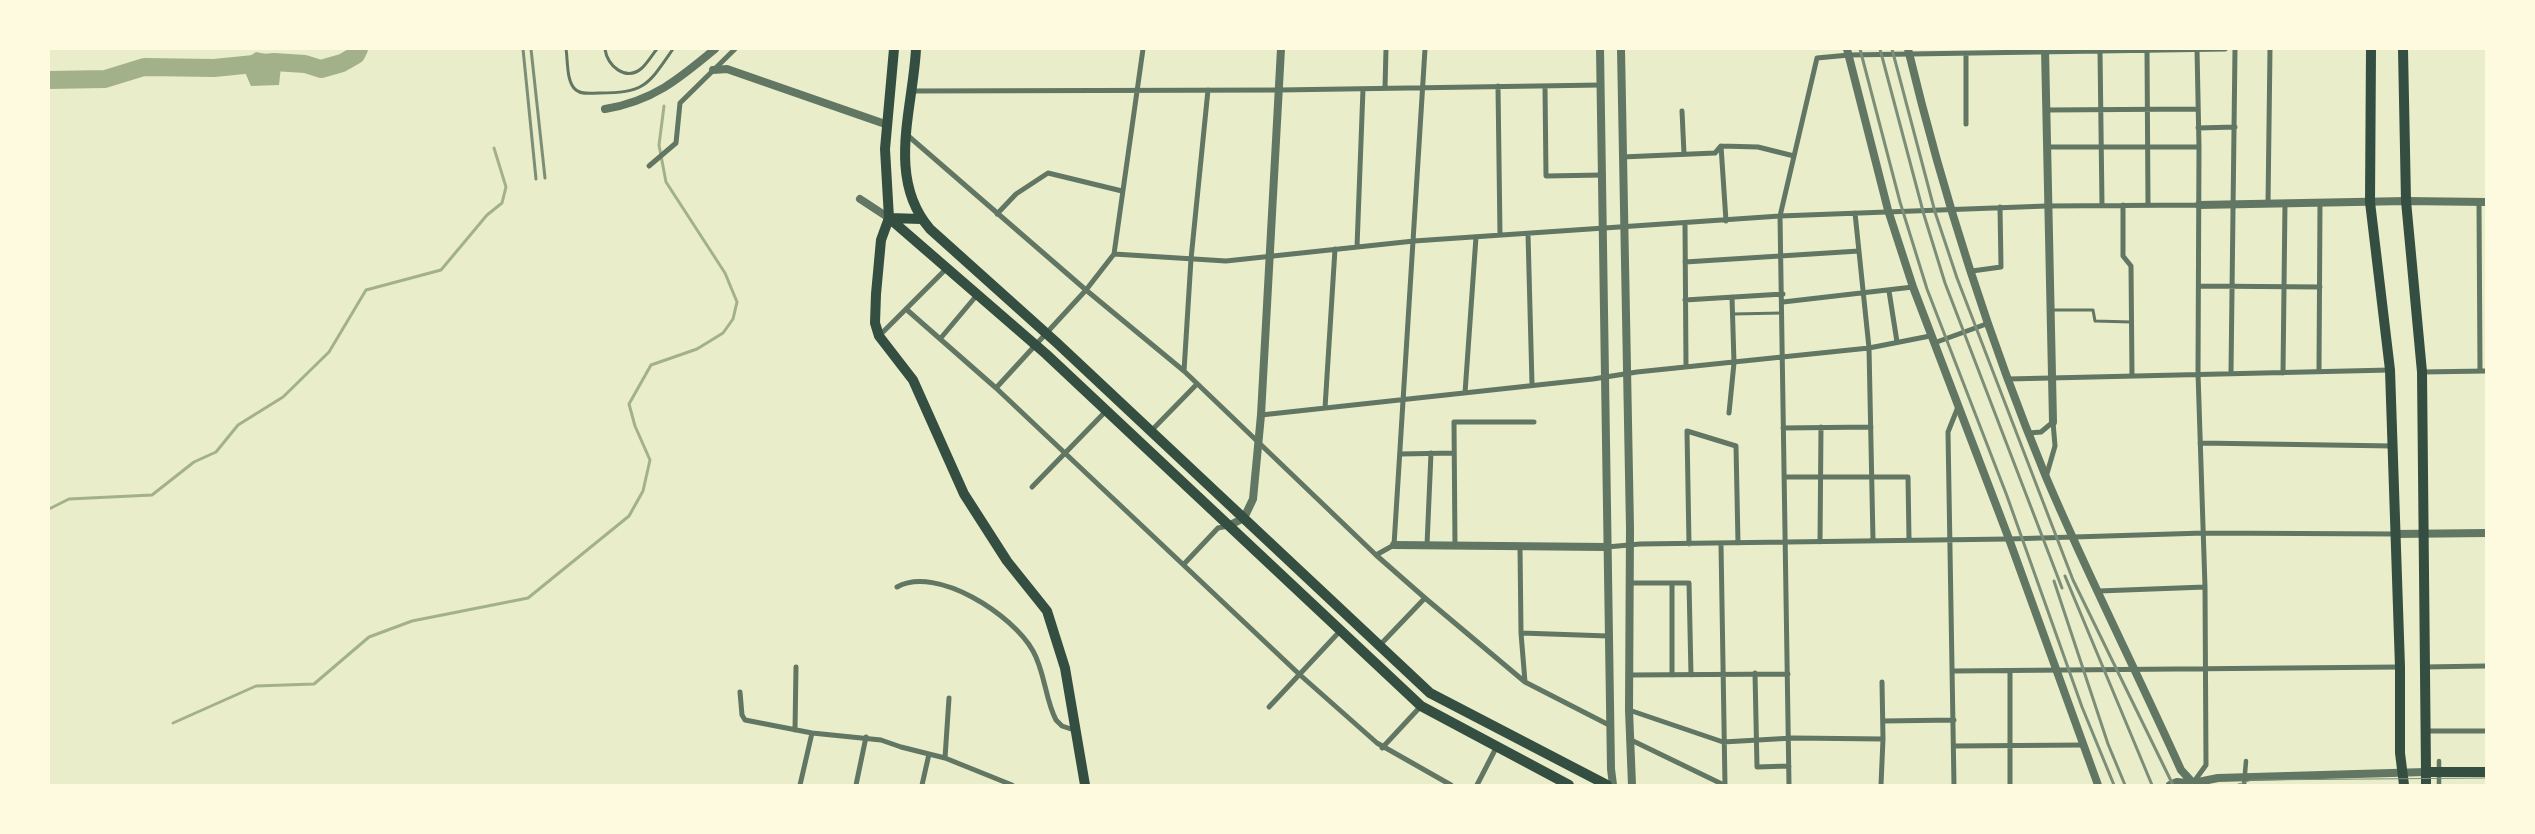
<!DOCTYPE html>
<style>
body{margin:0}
#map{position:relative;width:2535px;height:834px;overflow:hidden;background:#e9edc9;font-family:"Crimson Pro",serif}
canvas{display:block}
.frame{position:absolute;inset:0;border:50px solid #fefae0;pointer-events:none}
</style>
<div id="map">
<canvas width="2535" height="834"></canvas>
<div class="frame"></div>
</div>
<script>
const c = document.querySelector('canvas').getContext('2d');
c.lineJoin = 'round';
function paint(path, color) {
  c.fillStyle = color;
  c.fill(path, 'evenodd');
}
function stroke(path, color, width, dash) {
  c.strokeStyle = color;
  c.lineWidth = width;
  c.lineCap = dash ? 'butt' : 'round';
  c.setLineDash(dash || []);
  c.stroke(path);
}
const water = new Path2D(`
 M256 52 282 57 279 85 251 86 244 70 247 58Z`);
const stream = new Path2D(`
 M49 509 69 499 152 495 194 462 216 452 238 425 283 397 329 352 366 290 441 270 487 215 502 203 506 187 494 148
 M173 723 256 686 314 684 369 637 412 621 528 598 629 516 643 491 650 460 635 426 629 404 651 365 697 349 723 333 733 319 737 302 725 273 666 182 659 145 664 106`);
const river = new Path2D(`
 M49 80 105 79 144 67 214 68 274 62 305 64 321 69 342 63 356 55 359 49`);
const service = new Path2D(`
 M566 49C568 60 566 82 576 90 582 95 592 93 599 93 645 93 648 85 673 49
 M605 49C607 66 626 82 642 68 648 62 652 55 657 49
 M2050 310H2093L2095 321 2131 322
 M1733 314 1782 313`);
const pedestrian = new Path2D(`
 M2244 785 2246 761
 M2439 785V761`);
const minor = new Path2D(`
 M2147 50 2148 205
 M2100 51 2102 205
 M1966 54V124
 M1498 86 1500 235
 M1545 86 1546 176 1603 175
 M1385 88 1386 49
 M912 91 1280 90 1601 85
 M2047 110 2198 109
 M1682 111 1684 154
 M2198 128 2235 127
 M906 134 1086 290 1184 371 1376 555 1425 598 1525 682 1611 726
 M1721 146 1726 221
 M2047 147H2199
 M1622 157 1715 153 1721 146 1758 147 1794 156
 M649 166 676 143 680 103 735 49
 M2479 203 2480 371
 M2268 204 2270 49
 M2123 205V256L2131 266 2132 376
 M1855 213 1869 348 1873 540
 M997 214 1016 194 1048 173 1122 191
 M1685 223 1686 367
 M1528 234 1532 384
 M1357 247 1363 89
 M1114 254 1226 261 1414 241 1780 216 2047 206 2199 205
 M1685 262 1859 251
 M1972 271 2001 267 2000 207
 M2199 286 2320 287
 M1889 291 1897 342
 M1685 300 1783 294
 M1783 302 1913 287
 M906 309 996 388 1299 674 1377 743 1451 785
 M880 335 947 268
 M940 339 977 295
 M1934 343 1989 323
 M1184 371 1191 259 1208 90
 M2319 371 2320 203
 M2422 372 2486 371
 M2231 373 2235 49
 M2283 373 2285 203
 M2008 379 2390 370
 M996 388 1086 290 1114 254 1143 49
 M1465 393 1476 237
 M1325 408 1335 249
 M1729 413 1734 363 1732 297
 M1261 415 1593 379 1637 372 1869 348 1930 336
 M1783 428 1871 427
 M1151 431 1197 384
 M2029 433 2041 432 2053 422
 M2200 443 2393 446
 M1400 454 1454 453
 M1784 477H1908L1909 539
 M2046 477 2055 446 2053 422
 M1032 487 1106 411
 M1820 542 1821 427
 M1689 544 1687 431 1736 446 1738 543
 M1721 544 1725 785
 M1427 545 1431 453
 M1455 546 1454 422H1534
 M1520 547 1521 633 1525 682
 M1607 547 1640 544 2009 539 2204 533 2395 534
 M1376 555 1394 545 1425 49
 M1184 564 1218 528 1228 526
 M1631 583H1689L1691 675
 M1672 583V675
 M897 587C937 565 1013 615 1033 651 1045 672 1045 699 1056 720L1062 726 1077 731
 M2099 591 2205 587
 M1521 633 1608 636
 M1380 645 1425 598
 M2425 667 2486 666
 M1953 671 2400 667
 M2010 671V785
 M1755 673 1757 767 1789 766
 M1629 675 1788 674
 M740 692 742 715 745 720 812 733 881 740 901 747 945 758 1012 785
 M1269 707 1341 630
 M1629 710 1723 742 1793 738 1883 739
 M1883 721 1954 720
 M795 730 796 667
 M2426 731H2486
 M1629 739 1724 785
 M1954 746 2083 745
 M1382 748 1421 706
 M945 758 949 698
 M2193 783 2206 765 2205 587 2198 373 2199 147 2197 49
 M800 785 812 733
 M856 785 866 737
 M922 785 929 754
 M1477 785 1496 748
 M1789 785 1780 216 1817 58 1849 55 2225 49
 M1881 785 1883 739 1882 682
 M1954 785 1948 432 1958 407`);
const tertiary = new Path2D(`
 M1600 49 1611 769 1613 785
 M1621 49 1630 528 1629 710 1632 785
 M1847 49 1888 210 1913 287 2009 539 2098 785
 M1908 49C1943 194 1989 339 2046 477 2088 576 2137 672 2181 770L2193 783
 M2045 49 2053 422
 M713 70 727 69 888 125
 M605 109C653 101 679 79 715 49
 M860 199 889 218
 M2199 205 2406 201 2486 202
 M1230 525 1244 518 1253 499 1261 415 1281 49
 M2395 534 2486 533
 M1394 545 1606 547
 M2193 783 2218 778 2426 772
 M2170 785 2177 782 2195 784`);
const primary = new Path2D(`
 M894 49 885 149 889 218 881 240 876 294 875 323 879 336 913 380 964 494 1007 561 1047 611 1065 668 1085 785
 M916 49C913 109 886 178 930 229L1057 343 1430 693 1607 785
 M889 218 1046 354 1421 706 1569 785
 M889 218 921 219
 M2426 772V785`);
const trunk = new Path2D(`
 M2371 49 2370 202 2390 370 2400 667V753L2404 785
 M2403 49 2406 201 2422 372 2426 772H2486`);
const tram = new Path2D(`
 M2235 785 2252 780 2486 778`);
const rail = new Path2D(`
 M523 49 536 179
 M531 49 545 178
 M1860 49 1900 202 1927 289 2007 496 2082 707 2114 785
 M1880 49 1924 215 1945 283 2062 588
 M1892 49 1935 212 1957 278 2073 580 2173 785
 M2065 576 2152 785
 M2054 581 2108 744 2125 785`);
paint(water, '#a3b18a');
stroke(stream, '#a3b18a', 3);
stroke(river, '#a3b18a', 18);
stroke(service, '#617663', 3);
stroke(pedestrian, '#617663', 4.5);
stroke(minor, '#617663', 5);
stroke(tertiary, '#617663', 8);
stroke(primary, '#344e41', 10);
stroke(trunk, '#344e41', 10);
stroke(tram, '#7c8e77', 1);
stroke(rail, '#7c8e77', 3);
</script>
